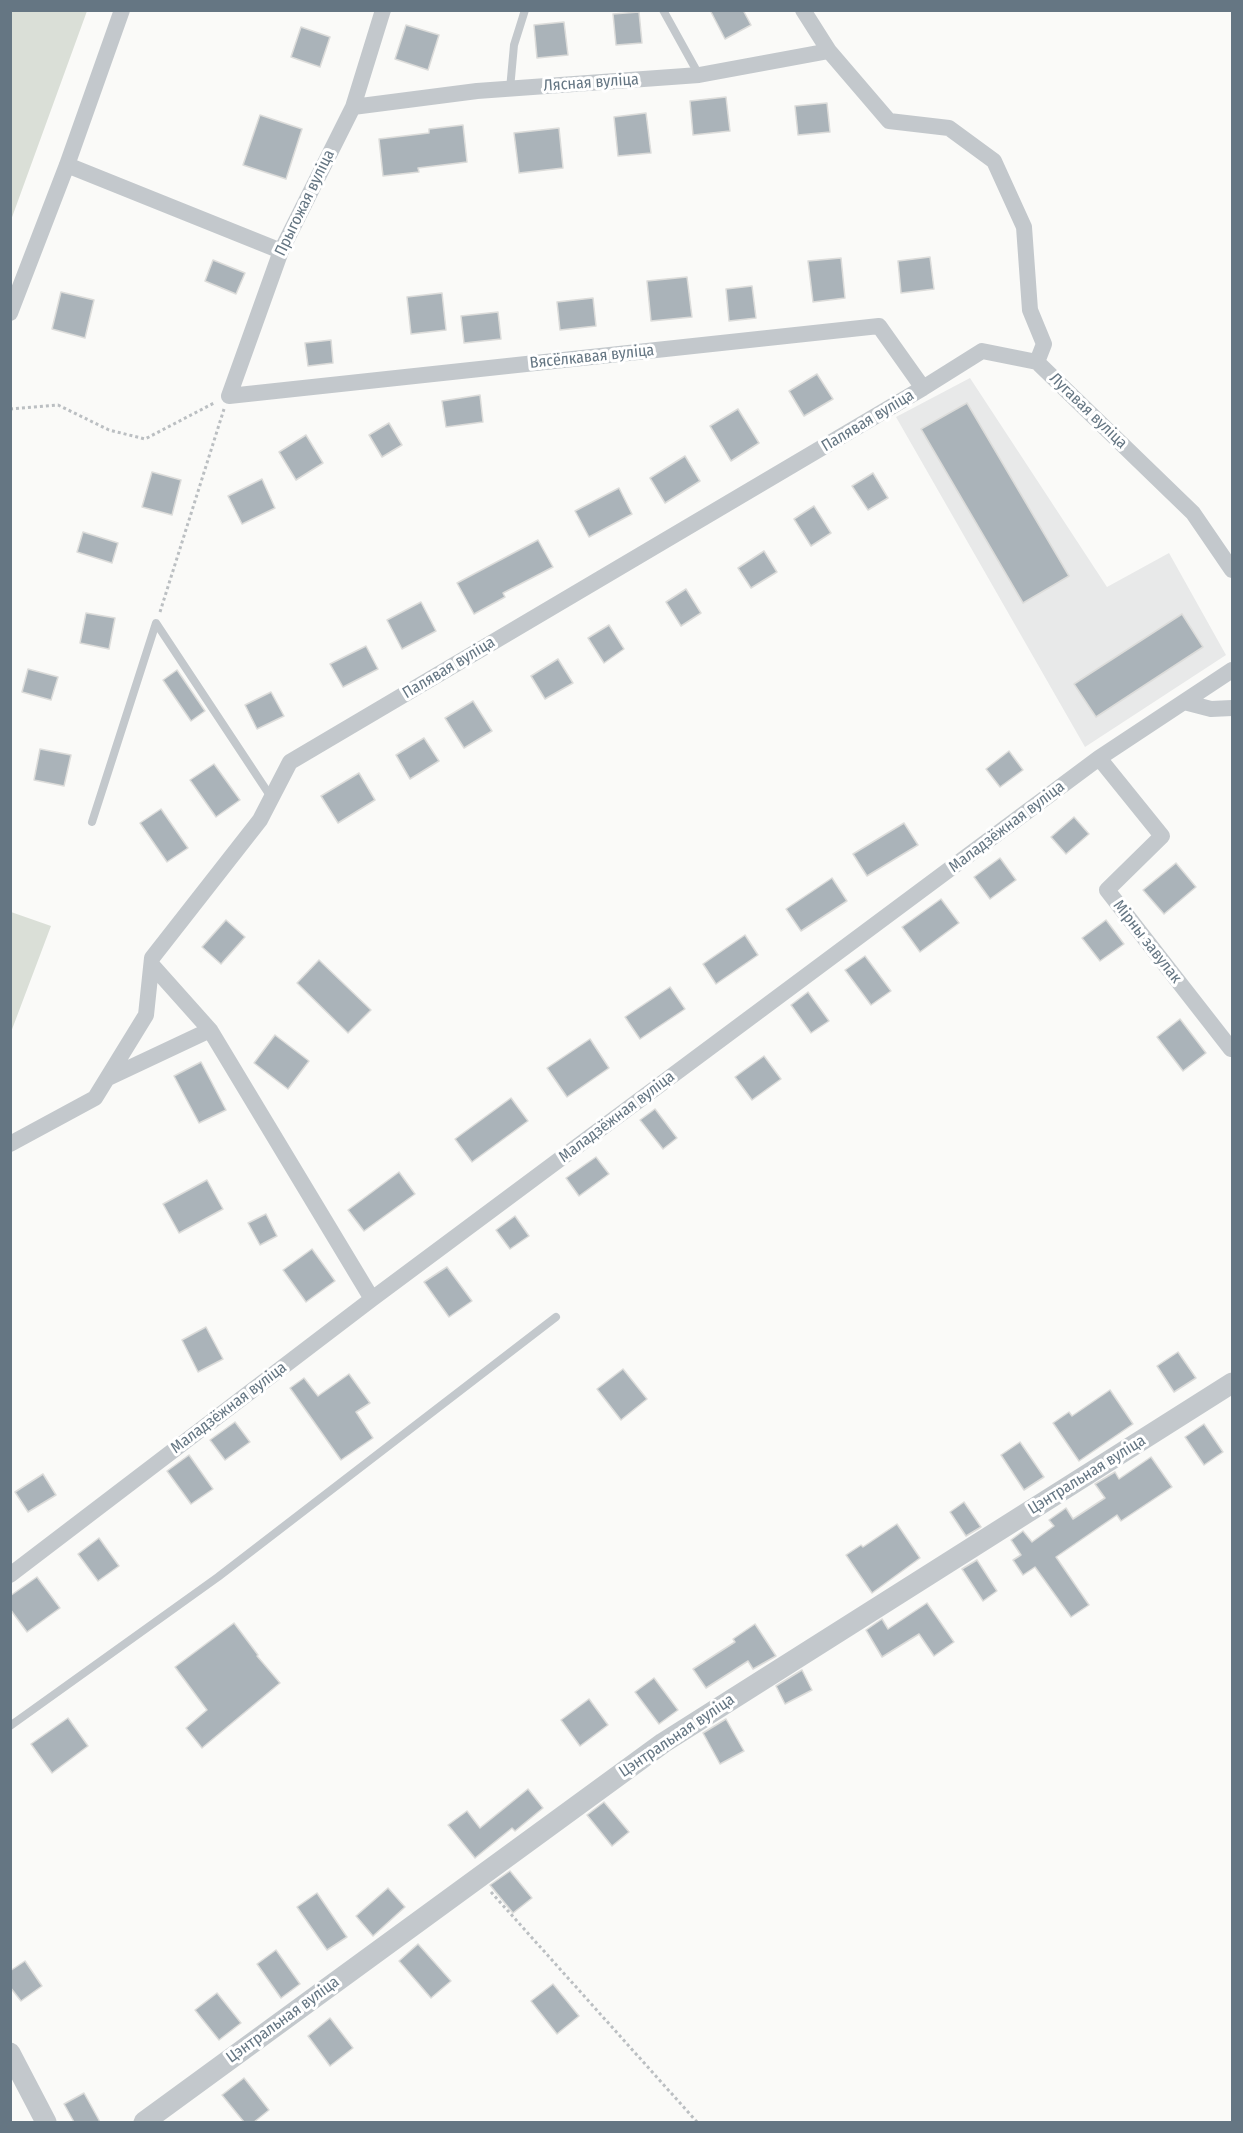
<!DOCTYPE html>
<meta charset="utf-8">
<style>
body{margin:0}
#map{position:relative;width:1243px;height:2133px;overflow:hidden;background:#fafaf8;font-family:"Fira Sans Condensed",sans-serif}
canvas{display:block}
.frame{position:absolute;inset:0;border:12px solid #657683;pointer-events:none}
</style>
<div id="map">
<canvas width="1243" height="2133"></canvas>
<div class="frame"></div>
</div>
<script>
const c = document.querySelector('canvas').getContext('2d');
c.lineJoin = 'round';
function paint(path, color) {
  c.fillStyle = color;
  c.fill(path, 'evenodd');
}
function stroke(path, color, width, dash) {
  c.strokeStyle = color;
  c.lineWidth = width;
  c.lineCap = dash ? 'butt' : 'round';
  c.setLineDash(dash || []);
  c.stroke(path);
}
function drawText(font, color, halo, rows, align = 'center') {
  c.font = font + ' "Fira Sans Condensed",sans-serif';
  c.lineWidth = 6;
  c.setLineDash([]);
  c.textBaseline = 'middle';
  c.strokeStyle = halo;
  c.fillStyle = color;
  for (const [text, x, y, turn = 0] of rows) {
    c.save();
    c.translate(x, y);
    c.rotate((+turn || 0) * Math.PI / 180);
    c.textAlign = isNaN(turn) ? turn : align;
    if (halo) c.strokeText(text, 0, 0);
    c.fillText(text, 0, 0);
    c.restore();
  }
}
const built = new Path2D(`
 M970 378 1107 587 1169 553 1226 655 1085 747 896 417Z`);
const green = new Path2D(`
 M11 10 87 11 11 220 10 11Z
 M11 912 51 926 11 1032 10 912Z`);
const building = new Path2D(`
 M710 10H743L751 25 725 39Z
 M639 12 642 43 616 45 613 14Z
 M564 22 568 55 537 58 534 25Z
 M406 25 439 35 428 70 395 59Z
 M301 27 330 37 320 67 291 57Z
 M726 97 730 131 693 135 690 101Z
 M827 103 830 132 798 135 795 106Z
 M646 113 651 153 618 156 614 117Z
 M260 115 302 129 286 179 243 165Z
 M463 125 467 162 418 168 419 172 383 176 379 139 429 133V129Z
 M559 128 563 168 519 173 514 133Z
 M930 257 934 289 901 293 898 261Z
 M841 258 845 298 813 302 808 261Z
 M213 260 245 273 236 294 205 281Z
 M687 277 692 317 651 321 647 281Z
 M752 286 756 318 729 321 726 289Z
 M61 292 94 300 85 338 52 329Z
 M442 293 446 330 411 334 407 297Z
 M593 298 596 326 560 330 557 302Z
 M498 312 501 339 464 343 461 316Z
 M331 340 333 363 308 366 305 343Z
 M817 374 833 399 804 416 789 391Z
 M480 395 483 422 446 427 442 401Z
 M967 403 1069 576 1023 603 921 429Z
 M738 409 759 443 731 461 710 426Z
 M389 423 402 445 382 457 369 435Z
 M306 435 323 463 296 480 279 452Z
 M685 456 700 481 665 503 650 478Z
 M152 472 181 480 172 515 142 507Z
 M873 473 888 498 868 510 852 486Z
 M262 479 275 508 242 524 228 496Z
 M619 488 632 514 589 537 575 511Z
 M814 506 831 533 811 546 794 519Z
 M83 532 118 543 112 563 77 552Z
 M538 540 553 567 503 593 505 597 474 614 457 583Z
 M764 551 777 572 751 588 738 568Z
 M686 589 701 613 681 626 666 602Z
 M421 602 436 631 402 649 387 620Z
 M86 613 115 618 109 649 80 643Z
 M1182 614 1203 647 1096 717 1074 684Z
 M609 625 624 649 604 663 588 638Z
 M366 646 378 669 343 687 330 664Z
 M558 659 573 683 545 699 531 676Z
 M28 669 58 677 51 700 22 692Z
 M177 670 205 711 191 721 163 680Z
 M271 692 284 716 257 729 245 705Z
 M473 701 492 731 464 748 445 718Z
 M424 738 439 761 410 779 396 755Z
 M40 749 71 755 64 786 34 780Z
 M1009 751 1023 770 1000 787 986 769Z
 M214 764 240 800 216 817 190 780Z
 M359 773 375 800 338 823 321 796Z
 M161 809 188 848 167 862 140 823Z
 M1074 817 1089 834 1066 854 1051 837Z
 M904 823 918 845 867 876 853 854Z
 M1000 858 1016 880 990 899 974 877Z
 M1176 863 1196 887 1164 914 1143 890Z
 M832 878 847 901 801 931 786 909Z
 M941 899 959 923 920 952 902 927Z
 M226 920 245 937 221 964 202 947Z
 M1106 920 1124 944 1100 961 1082 938Z
 M745 935 758 955 716 984 703 964Z
 M865 956 891 991 871 1005 845 970Z
 M319 960 371 1010 348 1033 297 983Z
 M670 987 685 1009 640 1039 625 1017Z
 M808 992 829 1021 811 1033 791 1005Z
 M1180 1019 1206 1053 1183 1071 1157 1037Z
 M275 1035 309 1061 288 1089 254 1063Z
 M590 1039 609 1068 567 1097 547 1068Z
 M764 1056 781 1079 752 1100 735 1077Z
 M201 1062 226 1110 199 1123 174 1076Z
 M511 1098 528 1121 472 1162 455 1139Z
 M655 1109 677 1138 663 1149 640 1120Z
 M596 1157 609 1174 579 1196 566 1178Z
 M399 1172 415 1194 364 1231 348 1210Z
 M207 1180 223 1209 179 1233 163 1204Z
 M266 1214 277 1236 260 1245 248 1223Z
 M515 1216 529 1236 510 1249 496 1230Z
 M312 1249 335 1281 306 1302 283 1270Z
 M447 1267 472 1301 449 1317 424 1282Z
 M206 1327 223 1359 198 1372 182 1340Z
 M1178 1352 1196 1378 1174 1392 1157 1366Z
 M623 1369 647 1399 621 1420 597 1389Z
 M349 1374 370 1403 356 1412 373 1438 341 1460 290 1388 304 1378 318 1396Z
 M1110 1390 1133 1424 1079 1461 1053 1423 1069 1412 1072 1416Z
 M235 1422 250 1442 225 1460 210 1440Z
 M1204 1424 1223 1452 1204 1465 1185 1437Z
 M1020 1442 1044 1477 1024 1490 1001 1455Z
 M189 1455 213 1489 191 1504 167 1471Z
 M1151 1457 1172 1487 1121 1521 1117 1515 1056 1557 1089 1605 1071 1617 1035 1567 1023 1575 1013 1560 1021 1555 1011 1540 1023 1531 1032 1542 1054 1526 1049 1520 1066 1508 1073 1519 1105 1498 1095 1484 1115 1472 1119 1479Z
 M43 1474 56 1495 28 1512 15 1492Z
 M964 1502 981 1527 966 1536 950 1512Z
 M897 1524 920 1558 872 1593 846 1555 861 1545 863 1547Z
 M99 1538 119 1566 98 1581 78 1554Z
 M977 1560 997 1591 983 1601 962 1569Z
 M37 1577 60 1608 27 1632 10 1609V1596Z
 M927 1603 954 1642 934 1656 919 1634 882 1657 866 1630 882 1619 888 1629Z
 M234 1623 258 1655 257 1656 280 1683 202 1748 186 1728 207 1710 175 1667Z
 M755 1624 776 1656 753 1669 748 1661 706 1688 693 1669 735 1642 733 1639Z
 M802 1670 812 1690 785 1704 776 1686Z
 M654 1678 678 1710 659 1724 635 1692Z
 M589 1699 608 1725 580 1746 561 1720Z
 M68 1718 88 1746 52 1773 31 1744Z
 M726 1719 744 1751 720 1764 703 1733Z
 M528 1789 543 1808 515 1831 512 1828 475 1858 448 1825 467 1811 480 1828Z
 M604 1802 629 1832 612 1846 587 1815Z
 M510 1871 532 1898 513 1913 490 1885Z
 M388 1888 405 1907 373 1936 356 1916Z
 M317 1893 347 1937 327 1950 297 1907Z
 M418 1944 451 1981 431 1998 399 1961Z
 M276 1950 300 1984 281 1998 257 1964Z
 M25 1961 42 1986 21 2001 10 1987V1971Z
 M553 1984 579 2016 557 2034 531 2001Z
 M217 1993 241 2023 219 2040 195 2010Z
 M330 2018 353 2048 330 2066 308 2036Z
 M244 2078 269 2110 254 2122H244L222 2095Z
 M84 2093 100 2122H74L64 2104Z`);
const path = new Path2D(`
 M10 409 58 405 109 430 145 439 214 403
 M160 612 224 409
 M491 1892 697 2122`);
const service = new Path2D(`
 M663 10 699 75
 M510 89 514 45 525 10
 M92 822 156 623 271 797
 M10 1726 218 1577 556 1317`);
const minor = new Path2D(`
 M383 10 353 107 281 251 229 396 879 326 923 388
 M803 10 829 51 889 121 949 128 994 161 1024 227 1030 310 1044 344 1037 362 1193 513 1232 570
 M353 107 477 91 699 75 829 51
 M67 165 281 251
 M10 313 67 165 122 10
 M1184 702 1211 709 1232 708
 M1099 758 1162 836 1107 890 1231 1049
 M152 965 210 1030
 M108 1078 210 1030 372 1299
 M10 1144 95 1098 146 1015 152 958 260 820 290 762 923 388 982 351 1037 362
 M10 1575 372 1299 1099 758 1232 670`);
const tertiary = new Path2D(`
 M10 2053 46 2122
 M144 2122 663 1743 1232 1383`);
const streetNames = [
 ["Лясная вуліца",591,83,-4],
 ["Прыгожая вуліца",305,203,-64],
 ["Вясёлкавая вуліца",592,357,-6],
 ["Лугавая вуліца",1088,411,44],
 ["Палявая вуліца",868,421,-31],
 ["Палявая вуліца",449,668,-31],
 ["Маладзёжная вуліца",1007,827,-37],
 ["Мірны завулак",1147,942,52],
 ["Маладзёжная вуліца",617,1117,-37],
 ["Маладзёжная вуліца",229,1408,-37],
 ["Цэнтральная вуліца",1087,1475,-32],
 ["Цэнтральная вуліца",677,1736,-34],
 ["Цэнтральная вуліца",283,2020,-36]
];
paint(built, '#e8e9e9');
paint(green, '#dadfd7');
paint(building, '#aab3b9');
stroke(building, '#dcdcda', 1.5);
stroke(path, '#bbbfc2', 3, [3, 3]);
stroke(service, '#c3c8cc', 8);
stroke(minor, '#c3c8cc', 16);
stroke(tertiary, '#c3c8cc', 21);
drawText('16px', '#657683', '#fff', streetNames);
</script>
